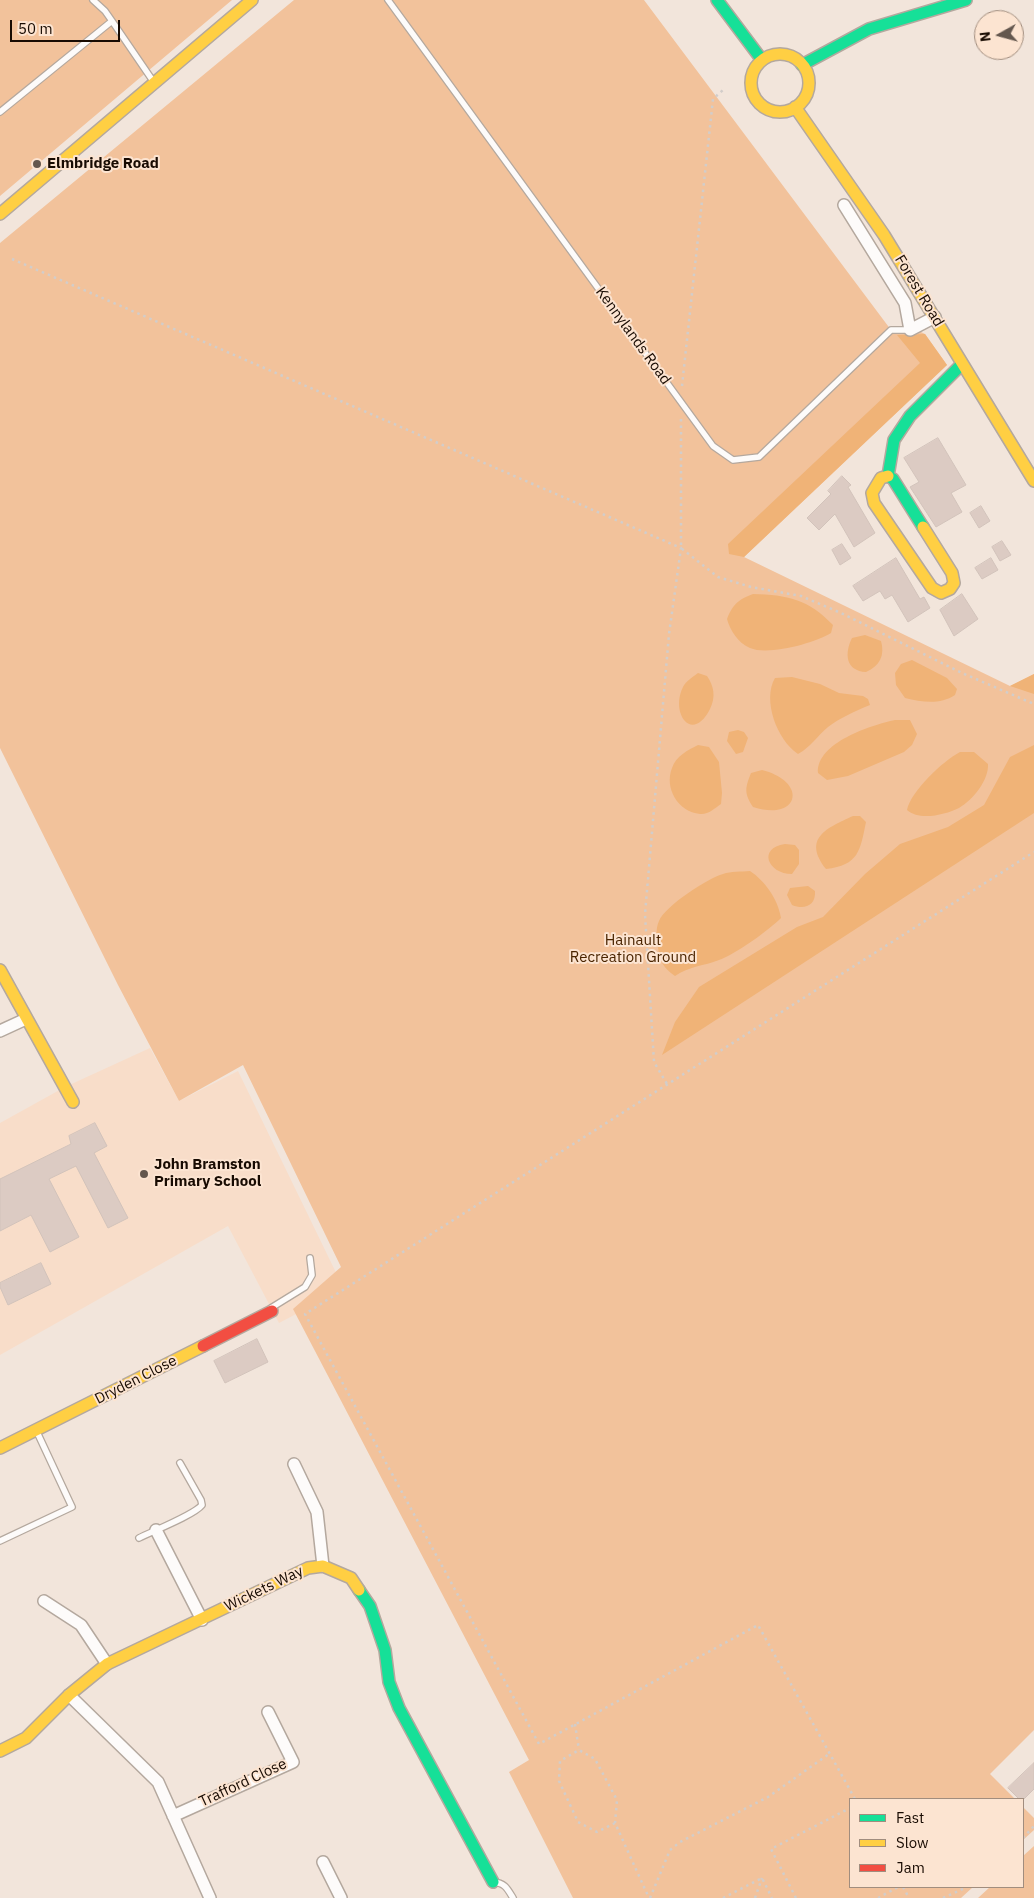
<!DOCTYPE html>
<style>
body{margin:0}
#map{position:relative;width:1034px;height:1898px;overflow:hidden;background:#f2e5db;font-family:"IBM Plex Sans",sans-serif}
canvas{display:block}
.legend{position:absolute;left:849px;top:1798px;width:175px;height:90px;box-sizing:border-box;background:#fce4d1;border:1px solid #a18d7e;margin:0;padding:6px 9px;list-style:none;font-size:15px;color:#180b02}
.legend li{display:flex;align-items:center;gap:10px;height:25px}
.legend b{width:25px;border:1px solid #a18d7e}
.north{position:absolute;left:974px;top:10px;width:50px;height:50px;box-sizing:border-box;background:#fce4d1;border:1px solid #a18d7e;border-radius:50%;rotate:263deg;font-size:14px;font-weight:700;line-height:20px;text-align:center;color:#180b02}
.north::after{content:'';display:block;margin:auto;width:18px;height:22px;background:#64574e;clip-path:polygon(50% 0,100% 100%,50% 72%,0 100%)}
.scale{position:absolute;left:10px;top:20px;width:110px;height:22px;box-sizing:border-box;border:2px solid #180b02;border-top:0;padding-left:6px;font-size:15px;line-height:18px;white-space:nowrap;color:#180b02;-webkit-text-stroke:4px #fce4d1;paint-order:stroke}
</style>
<div id="map">
<canvas width="1034" height="1898"></canvas>
<ul class="legend">
<li><b style="height:6px;background:#16e098"></b>Fast</li>
<li><b style="height:6px;background:#ffcf43"></b>Slow</li>
<li><b style="height:6px;background:#f24e42"></b>Jam</li>
</ul>
<div class="north">N</div>
<div class="scale">50 m</div>
</div>
<script>
const c = document.querySelector('canvas').getContext('2d');
c.lineJoin = 'round';
function paint(path, color) {
  c.fillStyle = color;
  c.fill(path, 'evenodd');
}
function stroke(path, color, width, dash) {
  c.strokeStyle = color;
  c.lineWidth = width;
  c.lineCap = dash ? 'butt' : 'round';
  c.setLineDash(dash || []);
  c.stroke(path);
}
function drawText(font, color, halo, rows, align = 'center') {
  c.font = font + ' "IBM Plex Sans",sans-serif';
  c.lineWidth = 4;
  c.setLineDash([]);
  c.textBaseline = 'middle';
  c.strokeStyle = halo;
  c.fillStyle = color;
  for (const [text, x, y, turn = 0] of rows) {
    c.save();
    c.translate(x, y);
    c.rotate((+turn || 0) * Math.PI / 180);
    c.textAlign = isNaN(turn) ? turn : align;
    if (halo) c.strokeText(text, 0, 0);
    c.fillText(text, 0, 0);
    c.restore();
  }
}
const built = new Path2D(`
 M150 1048 179 1101 238 1071 344 1289 279 1323 228 1226 0 1355V1123L65 1087Z`);
const green = new Path2D(`
 M0 0H232L0 196Z
 M294 0H644L891 330 915 329 925 334 947 365 744 557 1010 686 1034 674V1730L990 1774 1015 1799H850V1887H973L961 1898H573L509 1772 529 1760 293 1309 341 1267 243 1065 179 1101 118 985 0 748V243Z
 M1023 1807 1034 1818V1830L1023 1840Z
 M1034 1846V1898H978L990 1887H1023V1856Z`);
const forest = new Path2D(`
 M925 334 947 365 744 557 729 554 728 544 920 363 897 335Z
 M753 594C788 595 808 599 833 625L831 633C815 643 768 656 750 648 738 643 730 630 727 619 733 604 739 599 753 594Z
 M865 635 881 641C885 655 880 666 866 672 846 671 844 654 852 638Z
 M912 660 947 678 957 689 955 695C940 705 922 702 905 698L896 685 895 673 901 664Z
 M698 673 707 676C714 686 716 697 710 709 692 744 670 713 683 687 686 681 693 677 698 673Z
 M1034 674V694L1010 686Z
 M792 677 820 684 839 693 863 696 868 699 870 705C855 711 840 718 828 727 817 736 811 747 798 754 777 740 762 700 775 678Z
 M895 720H910L917 734 912 745 904 752 848 776 827 780 818 773C816 743 871 725 895 720Z
 M738 730 744 732 748 738 743 752 736 754 727 741 729 732Z
 M698 745 709 747 719 762 722 793 721 804C715 808 708 815 700 814 678 812 664 788 672 768 676 756 688 750 698 745Z
 M1034 745V813L662 1055 675 1022 699 987 797 927 823 917 865 874 900 844 948 827 984 805 1010 757Z
 M960 752H974L988 764C989 780 973 800 959 808 945 815 919 821 907 810 911 791 943 761 960 752Z
 M762 770C809 782 799 822 753 807 744 793 745 788 751 773Z
 M853 816H860L866 822C860 851 859 865 826 869 802 838 827 828 853 816Z
 M785 844 795 845 799 850V864L792 874C768 874 757 848 785 844Z
 M750 871C765 881 778 899 781 918 769 930 736 954 719 960 704 966 689 966 675 976 663 968 660 961 658 948 657 940 655 929 659 921 665 906 708 878 723 874 731 871 741 872 750 871Z
 M808 886 815 891C816 906 804 910 792 905L787 895 790 888Z`);
const building = new Path2D(`
 M938 438 966 485 951 493 962 512 936 527 910 487 919 482 904 458Z
 M842 476 851 485 848 487 875 533 854 547 835 514 819 530 807 518 831 494 828 491Z
 M981 506 990 521 979 528 970 513Z
 M1002 541 1011 555 1000 561 992 547Z
 M842 544 851 558 840 565 832 550Z
 M896 558 920 599 924 597 930 608 908 622 892 595 885 599 880 591 863 601 853 586Z
 M991 558 998 570 982 579 975 568Z
 M962 594 978 619 954 636 940 610Z
 M95 1123 107 1146 94 1153 128 1218 108 1228 76 1166 49 1179 79 1237 50 1252 31 1215 0 1231V1179L71 1144 69 1136Z
 M41 1263 51 1284 8 1305 0 1287V1283Z
 M257 1339 268 1362 225 1383 214 1361Z
 M1034 1763V1789L1023 1800 1019 1799 1008 1788Z`);
const path = new Path2D(`
 M12 259 681 548 669 634 645 914 654 1062 667 1084
 M682 386 713 99 723 90
 M681 419V548L718 577 751 587 801 596 841 613 962 673 1034 704
 M575 1724 579 1750
 M855 1799 758 1625 539 1744 305 1314 1034 852
 M615 1823 597 1832 578 1822 559 1781 560 1761 579 1750 595 1759 617 1800 615 1823 649 1898
 M1023 1838 1034 1826
 M903 1887 909 1898
 M650 1898 670 1850 680 1842 768 1797 829 1754
 M723 1898 762 1878 772 1898
 M755 1898 762 1878
 M796 1898 771 1849 850 1808
 M878 1898 898 1887
 M943 1898 967 1887`);
const lane = new Path2D(`
 M388 0 713 446 733 460 759 457 891 330H910
 M112 21 153 81
 M0 112 112 21 105 11 93 0
 M271 1308 305 1287 312 1275 310 1258
 M139 1538C153 1531 194 1515 202 1505L201 1500 180 1463
 M0 1541 72 1507 37 1432
 M493 1882C505 1883 507 1888 513 1898`);
const street = new Path2D(`
 M844 205 905 303 910 330 935 317
 M0 1031 26 1019
 M294 1464 317 1512 323 1566
 M156 1530 202 1620
 M44 1601 81 1625 107 1664
 M69 1695 158 1782 210 1898
 M173 1816 293 1762 268 1712
 M323 1862 341 1898`);
const fast = new Path2D(`
 M717 0 762 60
 M802 65 869 29 966 0
 M923 527 893 479 888 476 894 440 910 416 962 364
 M359 1590 370 1606 385 1650 389 1682 399 1708 493 1882`);
const slow = new Path2D(`
 M751 83a29 29 0 1 1 58 0a29 29 0 1 1-58 0Z
 M795 107 884 235 1034 481
 M0 214 252 0
 M888 476 881 478 872 493 874 503 932 588 941 593 950 589 954 583 952 573 923 527
 M0 970 73 1102
 M0 1448 203 1346
 M0 1751 26 1738 69 1695 107 1664 308 1568 323 1566 351 1578 359 1590`);
const jam = new Path2D(`
 M203 1346 272 1311`);
const markers = [
 [37,164,5,"#64574e"],
 [144,1174,5,"#64574e"]
];
const poiNames = [
 ["Elmbridge Road",47,164],
 ["John Bramston",154,1165],
 ["Primary School",154,1182]
];
const streetNames = [
 ["Forest Road",919,291,59],
 ["Kennylands Road",633,336,54],
 ["Dryden Close",136,1380,-27],
 ["Wickets Way",264,1589,-26],
 ["Trafford Close",243,1783,-25]
];
const parkNames = [
 ["Hainault",633,941],
 ["Recreation Ground",633,958]
];
paint(built, '#f8ddc9');
paint(green, '#f2c29b');
paint(forest, '#f0b377');
paint(building, '#dccbc3');
stroke(building, '#d2c3bb', 1);
stroke(lane, '#b4a89e', 8);
stroke(street, '#b4a89e', 14);
stroke(fast, '#b4a89e', 14);
stroke(slow, '#b4a89e', 14);
stroke(jam, '#b4a89e', 14);
stroke(path, '#d2cdca', 2.5, [2.5, 4]);
stroke(lane, '#fdfbfa', 5.5);
stroke(street, '#fdfbfa', 11);
stroke(fast, '#16e098', 11);
stroke(slow, '#ffcf43', 11);
stroke(jam, '#f24e42', 11);
for (const [x, y, r, color] of markers) {
  const dot = new Path2D();
  dot.arc(x, y, r, 0, 2 * Math.PI);
  c.fillStyle = color;
  c.fill(dot);
  stroke(dot, '#fce4d1', 2);
}
drawText('bold 15px', '#180b02', '#fce4d1', poiNames, 'left');
drawText('15px', '#180b02', '#fce4d1', streetNames);
drawText('15px', '#4a2400', '#fce4d1', parkNames);
</script>
